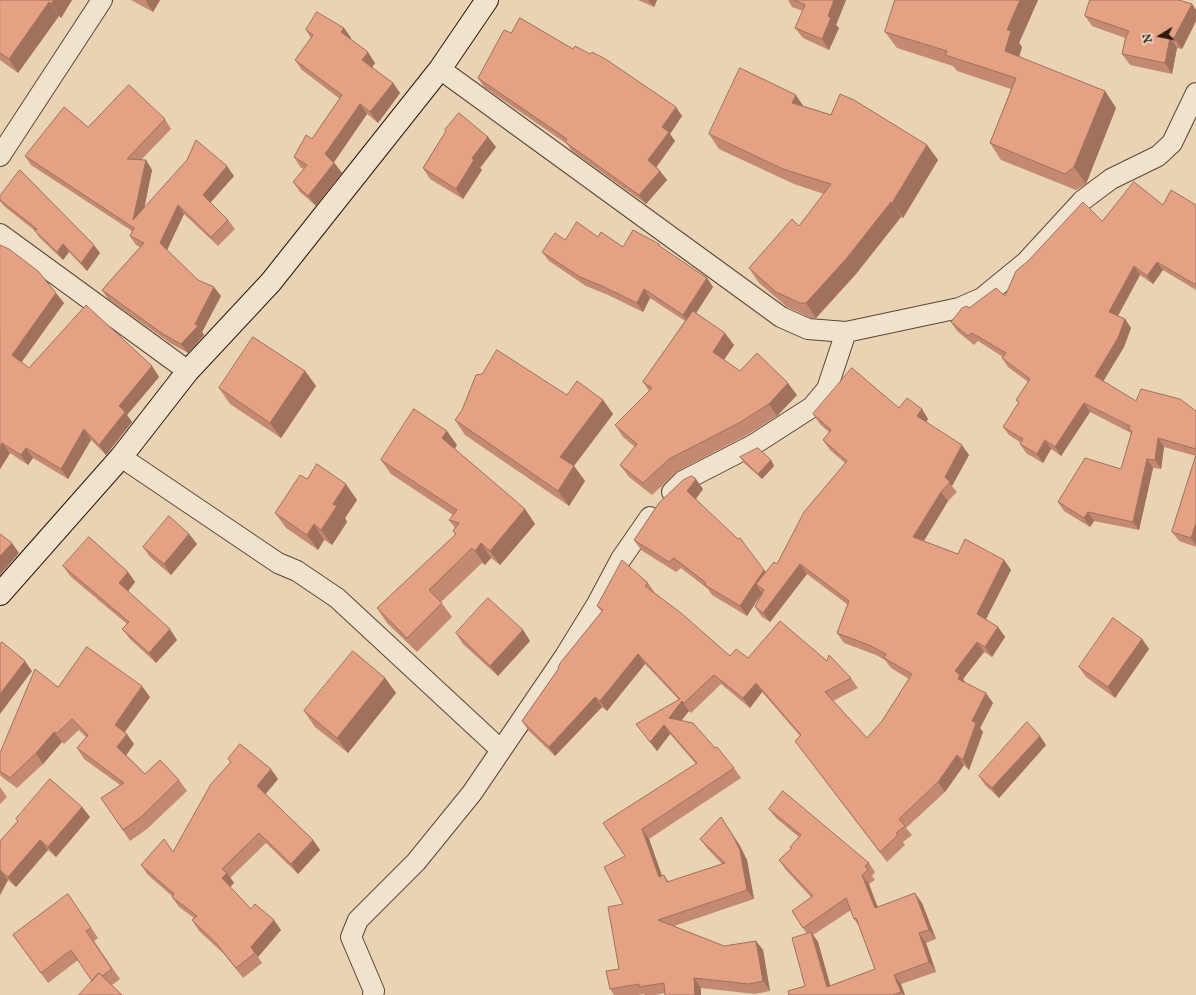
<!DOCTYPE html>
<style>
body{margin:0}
#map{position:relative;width:1196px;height:995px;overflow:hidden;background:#e9d3b3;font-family:"IM FELL Great Primer",serif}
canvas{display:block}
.north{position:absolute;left:1140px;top:16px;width:40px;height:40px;-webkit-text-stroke:3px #f1e2ce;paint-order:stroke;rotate:260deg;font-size:11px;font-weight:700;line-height:16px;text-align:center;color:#2a190d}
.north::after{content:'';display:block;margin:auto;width:14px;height:18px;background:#2a190d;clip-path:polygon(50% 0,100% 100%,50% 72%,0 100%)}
</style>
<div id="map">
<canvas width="1196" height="995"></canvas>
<div class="north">N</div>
</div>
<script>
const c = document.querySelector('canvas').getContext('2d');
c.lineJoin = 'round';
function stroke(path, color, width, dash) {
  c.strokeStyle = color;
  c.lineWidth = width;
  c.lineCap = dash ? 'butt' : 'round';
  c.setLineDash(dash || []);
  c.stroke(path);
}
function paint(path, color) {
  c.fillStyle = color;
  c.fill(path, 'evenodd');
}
const minor = new Path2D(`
 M440 69 781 317 808 329 846 332 959 308 982 298 1026 262 1083 200 1111 179 1158 156 1172 143 1196 93
 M0 156 102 0
 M0 234 188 371
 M121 457 278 563 297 571 337 598 501 750
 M672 492 683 481 753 445 812 407 827 389 846 332
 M373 995 374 991 351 937 358 920 416 862 472 793 565 656 597 604 621 559 650 517`);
const secondary = new Path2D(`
 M0 594 121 457 188 371 271 282 440 69 487 0`);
const wall = new Path2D(`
 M0 0H72L61 18 59 16 18 73 0 60Z
 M131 0H160L153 12Z
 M638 0H657L654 7Z
 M788 0H846L836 25 839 28 829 50 803 38 795 28 803 11 792 7Z
 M895 0H1038L1019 43 1022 47 1019 57 1105 91 1116 108 1086 184 1076 190 1001 160 990 143 1011 89 957 71 953 66 897 48 885 32Z
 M1192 4 1196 10V21L1182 49 1177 48 1172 74 1130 65 1122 54 1125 38 1092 26 1085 16Z
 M344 28 351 38 350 39 375 63 372 67 393 83 400 93 378 123 367 114 334 162 342 173 316 206 300 192 293 182 304 169 301 168 294 157 312 139 340 99 302 70 295 60 311 38 306 30Z
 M511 33 682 116 670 134 675 141 656 167 660 171 667 180 646 204 572 151 567 144 484 87 478 78Z
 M804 106 927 145 938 160 903 218 901 217 856 274 816 318H811L787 307 759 283 749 268 799 226 824 194 794 184 719 149 709 134Z
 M165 119 171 129 141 160H146L152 170 144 208 234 176 210 203 228 220 235 229 218 246 184 214 167 250 198 280 221 296 202 332 204 335 188 353 170 343 108 299 102 290 140 247 136 245 130 236 132 231 31 165 25 156 88 127Z
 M445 130 488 137 496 147 480 168 482 170 463 199 430 179 423 168 446 131Z
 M0 196 100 253 87 271 69 252 63 260 40 238 34 230 4 206 0 201Z
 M1163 205H1196V290L1163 270 1153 284 1140 275 1118 316 1125 319 1131 328 1124 347 1103 381 1136 401 1196 411V547L1179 541 1172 532 1196 456 1164 447 1161 469 1153 468 1139 530 1094 521 1090 527 1064 511 1058 502 1121 469 1131 433 1090 412 1061 456 1051 449 1043 463 1026 453 1020 444 1021 443 1009 435 1003 427 1019 403 1016 400 1028 382 1008 367 1002 358 1003 357 978 341 974 345 957 331 951 322 969 308 1005 296 1102 221Z
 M598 237 623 247 659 244 661 248 707 278 713 287 696 313 734 345 724 360 740 371 797 395 777 416 747 435 678 471 652 495 629 477 620 465 635 447 623 437 615 425 649 391 643 382 685 321 650 298 643 312 608 295 586 286 549 261 542 252 565 240Z
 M0 245 64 303 22 362 29 368 152 366 159 377 127 415 132 422 106 455 91 440 68 479 33 458 28 465 10 453 0 469Z
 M305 371 316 386 281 438 230 404 219 388Z
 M567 395 603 400 613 414 574 466 585 481 569 506 465 435 455 420Z
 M899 408 922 409 928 419 926 422 969 455 952 486 957 492 948 501 924 541 958 554 1004 560 1011 570 986 619 998 627 1005 637 992 657 984 652 963 679 966 683 993 703 980 728 983 732 969 770 964 765 945 792 906 828 912 835 903 842 905 845 887 862 795 741 800 736 762 692 750 708 721 684 691 713 689 711 682 720 715 748 734 768 741 778 649 839 662 876 664 875 669 882 722 864 707 848 700 839 721 817 740 846 747 860 754 899 674 926 724 946 756 941 763 950 770 991 755 994 701 988V995H665V993L656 995H645L644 994 638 995H614L610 989 619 969 625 856 603 823 696 764 670 734 657 751 636 724 679 700 645 664 607 711 602 707 555 756 528 730 522 721 559 668 558 667 602 612 597 606 648 583 655 593 730 656 748 658 827 661 851 678 858 688 833 701 867 738 882 721 909 679 891 668 885 660 876 655 844 643 837 633 848 605 807 574 770 622 762 617 755 607 762 593 747 616 712 595 708 589 681 568 676 572 641 550 634 540 703 489 696 499 766 572 777 564 845 463 830 450 823 440 829 432 820 424 813 414Z
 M457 445 455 449 525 509 535 524 500 565 491 558 485 565 482 563 441 602 452 617 417 652 387 623 377 608 455 535 453 531 455 528 449 520 453 515 391 474 381 460Z
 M740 457 771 460 774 466 762 479 744 463Z
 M307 479 357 500 345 518 347 522 332 545 324 540 318 550 286 528 275 513Z
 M189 534 197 544 171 575 150 557 143 547Z
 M63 566 128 572 135 582 128 591 177 640 156 663 130 639 122 629 127 624 71 577Z
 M523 630 530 641 498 676 463 644 456 633Z
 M1142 639 1149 649 1115 698 1086 677 1079 667Z
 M385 678 396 693 348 753 315 727 304 711Z
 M58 687 150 697 124 732 134 744 126 755 145 774 179 780 187 791 147 829 130 841 101 798 120 785 84 759 77 748 86 737 79 730 64 744 62 742 43 764 17 788 2 777 0 775V753Z
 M1046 745 999 798 985 785 979 776Z
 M228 759 278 779 265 794 313 840 320 850 298 874 266 843 230 878 234 883 230 887 251 909 281 930 258 957 262 963 243 978 223 953 199 931 192 920 194 918 179 907 172 897V896L148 875 141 865 173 852 230 762Z
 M0 787 7 797 0 804Z
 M82 807 90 817 56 857 48 850 16 887 8 880 0 895V841L18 821 16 819Z
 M769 809 869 863 875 872 872 876 875 880 869 884 878 907 922 903 936 939 926 943 936 972 901 984 905 995H789L805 986 807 934 792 911 811 897 786 870 779 860 791 849 790 847 799 837 776 818ZM851 910 854 919 859 926 875 969 830 986 818 942 813 935Z
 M68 894 98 938 94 941 120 979 112 985 92 981 78 960 48 983 13 935Z`);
const shadedWall = new Path2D(`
 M54 0H72L61 18 51 4Z
 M147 0H160L153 12 146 1Z
 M648 0H657L654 7Z
 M834 0H846L836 25 839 28 829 50 822 39 828 16Z
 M1020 0H1038L1019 43 1022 47 1016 67 1005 51 1007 30Z
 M49 2 59 16 18 73 9 59Z
 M1192 4 1196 10V21L1182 49 1174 38Z
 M344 28 351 38 348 43 341 32Z
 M1170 38 1177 48 1172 74 1165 63Z
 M368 52 375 63 370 70 362 60Z
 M393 83 400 93 378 123 370 112Z
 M1105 91 1116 108 1086 184 1074 167Z
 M796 95 806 110 792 103Z
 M360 104 367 114 332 165 325 154Z
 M676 107 682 116 670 134 675 141 655 169 648 160 662 127Z
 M488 137 496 147 480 168 482 170 463 199 456 189 472 158Z
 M927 145 938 160 903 218 892 203Z
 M146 160 152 170 140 229 133 220Z
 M334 163 342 173 316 206 308 196Z
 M227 166 234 176 209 204 203 195Z
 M660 171 667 180 646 204 639 195Z
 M891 202 901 217 856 274 816 318 806 303Z
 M178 205 184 214 166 252 160 243Z
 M63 244 69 252 63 260 57 252Z
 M94 245 100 253 87 271 81 263Z
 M1157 262 1163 270 1153 284 1147 276Z
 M1134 266 1140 275 1115 321 1109 312Z
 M707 278 713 287 689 324 683 315Z
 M214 287 221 296 202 332 204 335 188 353 181 344 195 324Z
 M644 289 650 298 643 312 637 303Z
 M56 293 64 303 19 365 12 355Z
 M1125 319 1131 328 1124 347 1101 385 1095 376Z
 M725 333 734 345 721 364 713 352Z
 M152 366 159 377 127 415 132 422 106 455 99 445 119 406Z
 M305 371 316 386 281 438 270 423Z
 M788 383 797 395 777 416 769 404Z
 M603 400 613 414 570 471 560 457Z
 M1084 403 1090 412 1061 456 1055 447Z
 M922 409 928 419 924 425 917 416Z
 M84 429 91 440 68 479 61 469Z
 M447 431 457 445 452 452 442 438Z
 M1158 438 1164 447 1161 469 1155 460Z
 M1045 440 1051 449 1043 463 1037 454Z
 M2 443 10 453 0 469V447Z
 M962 445 969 455 952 486 945 477Z
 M26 448 33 458 28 465 21 455Z
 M1147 459 1153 468 1139 530 1133 522Z
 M771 460 774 466 762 479 758 474Z
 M574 466 585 481 569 506 558 491Z
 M696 479 703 489 694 501 687 491Z
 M346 484 357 500 345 518 347 522 332 545 321 530 333 504Z
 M941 492 948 501 920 547 913 537Z
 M525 509 535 524 500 565 490 551Z
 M1088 512 1094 521 1090 527 1084 518Z
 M1196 523V545L1191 538Z
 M314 524 324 540 318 550 307 535Z
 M189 534 197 544 171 575 164 564Z
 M12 543 19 553 0 575V556Z
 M481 543 491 558 485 565 475 551Z
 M1004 560 1011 570 984 623 977 614Z
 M800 564 807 574 770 622 763 613Z
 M764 570 771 580 756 584 762 593 747 616 740 606Z
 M128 572 135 582 126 594 119 583Z
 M998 627 1005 637 992 657 985 647Z
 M170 629 177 640 156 663 149 653Z
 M523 630 530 641 498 676 490 666Z
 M1142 639 1149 649 1115 698 1108 687Z
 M977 642 984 652 963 679 967 685 958 679 955 671Z
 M638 654 645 664 607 711 600 701Z
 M25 661 32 671 0 714V694Z
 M385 678 396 693 348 753 337 738Z
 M756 683 762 692 750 708 743 698Z
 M142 686 150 697 122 736 115 725Z
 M986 693 993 703 980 728 983 732 969 770 963 760 972 721Z
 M595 697 602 707 555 756 549 747Z
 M682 701 689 711 676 727 669 718Z
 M664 725 670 734 657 751 650 742Z
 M54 732 62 742 43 764 36 753Z
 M127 734 134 744 125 757 117 747Z
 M1040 736 1046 745 999 798 992 788Z
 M957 755 964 765 945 792 938 782Z
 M271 769 278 779 264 796 257 786Z
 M82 807 90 817 56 857 48 847Z
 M721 817 740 846 747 860 754 899 747 890Z
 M642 829 649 839 666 887 659 877Z
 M40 840 48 850 16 887 8 877Z
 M313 840 320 850 298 874 291 864Z
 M0 871V870L8 880 0 895Z
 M227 873 234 883 229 888 222 878Z
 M862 875 869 884 881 918 875 908Z
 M915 893 922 903 936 939 929 930Z
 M274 920 281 930 258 957 251 947Z
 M811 932 818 942 833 995 827 987Z
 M919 933 926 943 936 972 929 962Z
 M756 941 763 950 770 991 763 981Z
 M894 975 901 984 905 995H903L901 992Z
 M694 978 701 988V995H695Z`);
const building = new Path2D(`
 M0 0H54L51 4 49 2 9 59 0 53Z
 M794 0H834L828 16 831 18 822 39 795 28 805 5Z
 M895 0H1020L1007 30 1011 31 1005 51 1105 91 1074 167 1065 174 990 143 1016 78 945 55 947 51 885 32Z
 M1090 0H1179L1192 4 1174 38H1170L1165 63 1122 54 1126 37 1129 31 1085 16Z
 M317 12 344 28 341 32 368 52 362 60 393 83 370 112 360 104 325 154 334 163 308 196 293 182 307 165 294 157 306 135 312 139 342 95 295 60 313 35 306 30Z
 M520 18 573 49 575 46 590 54 592 52 607 60 676 107 662 127 669 132 648 160 660 171 639 195 565 142 567 139 478 78 504 30 511 33Z
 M740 68 796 95 792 103 831 115 840 94 854 100 927 145 892 203 891 202 846 259 806 303H800L776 292 749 268 792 219 799 226 831 184 783 169 709 134Z
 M129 85 165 119 127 159 146 160 133 220 187 160 196 140 227 166 203 195 228 220 211 237 178 205 160 243 198 280 214 287 195 324 198 326 181 344 163 334 102 290 144 243 130 236 134 228 25 156 64 107 88 127Z
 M459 113 488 137 472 158 474 160 456 189 423 168 446 131 445 130Z
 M20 170 94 245 81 263 63 244 57 252 34 230 37 229 0 200V196Z
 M1134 182 1163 205 1171 190 1196 205V285L1157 262 1147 276 1134 266 1109 312 1125 319 1118 338 1095 376 1136 401 1141 389 1180 399 1196 411V449L1158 438 1155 460 1147 459 1133 522 1088 512 1084 518 1058 502 1085 458 1121 469 1132 431 1129 430 1130 426 1084 403 1055 447 1045 440 1037 454 1020 444 1023 439 1003 427 1019 402 1016 400 1030 379 1002 358 1006 353 972 333 968 336 951 322 962 308 967 306 969 308 996 288 1005 296 1016 271 1028 261 1083 202 1102 221Z
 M577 222 598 237 601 232 623 247 633 230 659 244 658 245 707 278 683 315 644 289 637 303 602 286 580 277 542 252 555 233 565 240Z
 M0 245 9 249 38 271 56 293 12 355 29 368 86 305 152 366 119 406 125 412 99 445 84 429 61 469 26 448 21 455 2 443 0 447Z
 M693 311 725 333 713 352 740 371 757 353 788 383 769 404 739 423 669 459 643 483 620 465 637 444 615 425 652 388 643 382Z
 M253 337 305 371 270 423 219 388Z
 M497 350 567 395 577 381 603 400 560 457 574 466 558 491 455 420 462 410 476 375 482 374Z
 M852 368 899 408 907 398 922 409 917 416 962 445 945 477 950 482 941 492 913 537 958 554 965 539 1004 560 977 614 998 627 985 647 977 642 955 671 960 675 958 679 986 693 972 721 976 723 963 760 957 755 938 782 899 819 905 826 896 833 898 835 880 852 795 741 801 735 756 683 743 698 714 675 684 703 682 701 669 718 693 723 715 748 717 747 734 768 642 829 659 877 664 875 667 882 725 863 700 839 721 817 733 836 740 850 747 890 658 920 724 946 756 941 763 981 749 984 694 978 695 995H665L664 983 639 987V984L610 989 606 971 619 969 608 907 623 904 604 867 625 856 603 823 697 763 664 725 650 742 636 724 680 699 638 654 600 701 595 697 549 747 522 721 559 668 558 667 561 662 603 610 597 606 622 560 648 583 645 586 681 613 730 656 736 649 748 658 780 621 827 661 829 655 851 678 825 692 867 738 882 721 912 674 884 658 886 654 869 645 837 633 849 601 800 564 763 613 755 607 764 590 756 584 774 562 777 564 804 512 847 461 823 440 831 430 813 414Z
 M414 409 447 431 442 438 525 509 490 551 481 543 475 551 472 548 429 590 442 603 407 638 377 608 456 534 453 531 459 523 449 520 457 510 381 460Z
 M758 448 771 460 758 474 740 457Z
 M1196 455V523L1191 538 1172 532Z
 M317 464 346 484 333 504 337 506 321 530 314 524 307 535 275 513 300 475 307 479Z
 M692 476 696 479 687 491 738 539 740 538 764 570 740 606 705 585 706 583 674 558 669 562 634 540 659 503 683 480Z
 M169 516 189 534 164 564 143 547Z
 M0 534 12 543 0 556Z
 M89 537 128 572 119 583 170 629 149 653 122 629 129 622 63 566Z
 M488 598 523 630 490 666 456 633Z
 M1113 618 1142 639 1108 687 1079 667Z
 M2 642 25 661 0 694V645Z
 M87 647 142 686 115 725 127 734 117 747 145 774 160 760 179 780 140 818 123 830 101 798 124 783 77 748 88 735 72 719 57 733 54 732 36 753 10 778 0 771V753L35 669 58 687Z
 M353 651 385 678 337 738 304 711Z
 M1027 722 1040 736 992 788 979 776Z
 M240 744 271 769 257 786 313 840 291 864 259 833 222 869 227 873 222 878 251 909 255 904 274 920 251 947 255 953 236 968 216 943 192 920 197 916 172 897 174 894 141 865 164 839 173 852 211 784 231 762 228 759Z
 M50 779 82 807 48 847 40 840 8 877 0 870V871V841L18 821 16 819Z
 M783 791 869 863 865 866 868 870 862 875 875 908 915 893 929 930 919 933 929 962 894 975 901 992 892 995H789L788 991 805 986 792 938 811 932 827 987 875 969 856 918 854 919 846 898 803 928 792 911 813 896 779 860 792 848 790 847 801 835 769 809Z
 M68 894 91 928 86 931 112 969 102 976 99 973 92 981 71 950 41 973 13 935Z
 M99 973 122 995H79Z`);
stroke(minor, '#5a4836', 22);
stroke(secondary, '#2a190d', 24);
stroke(minor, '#f1e2ce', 20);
stroke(secondary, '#f1e2ce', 22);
paint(wall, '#c48a71');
paint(shadedWall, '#a0715c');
paint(building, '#e4a183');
stroke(building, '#a0715c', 1);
</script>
